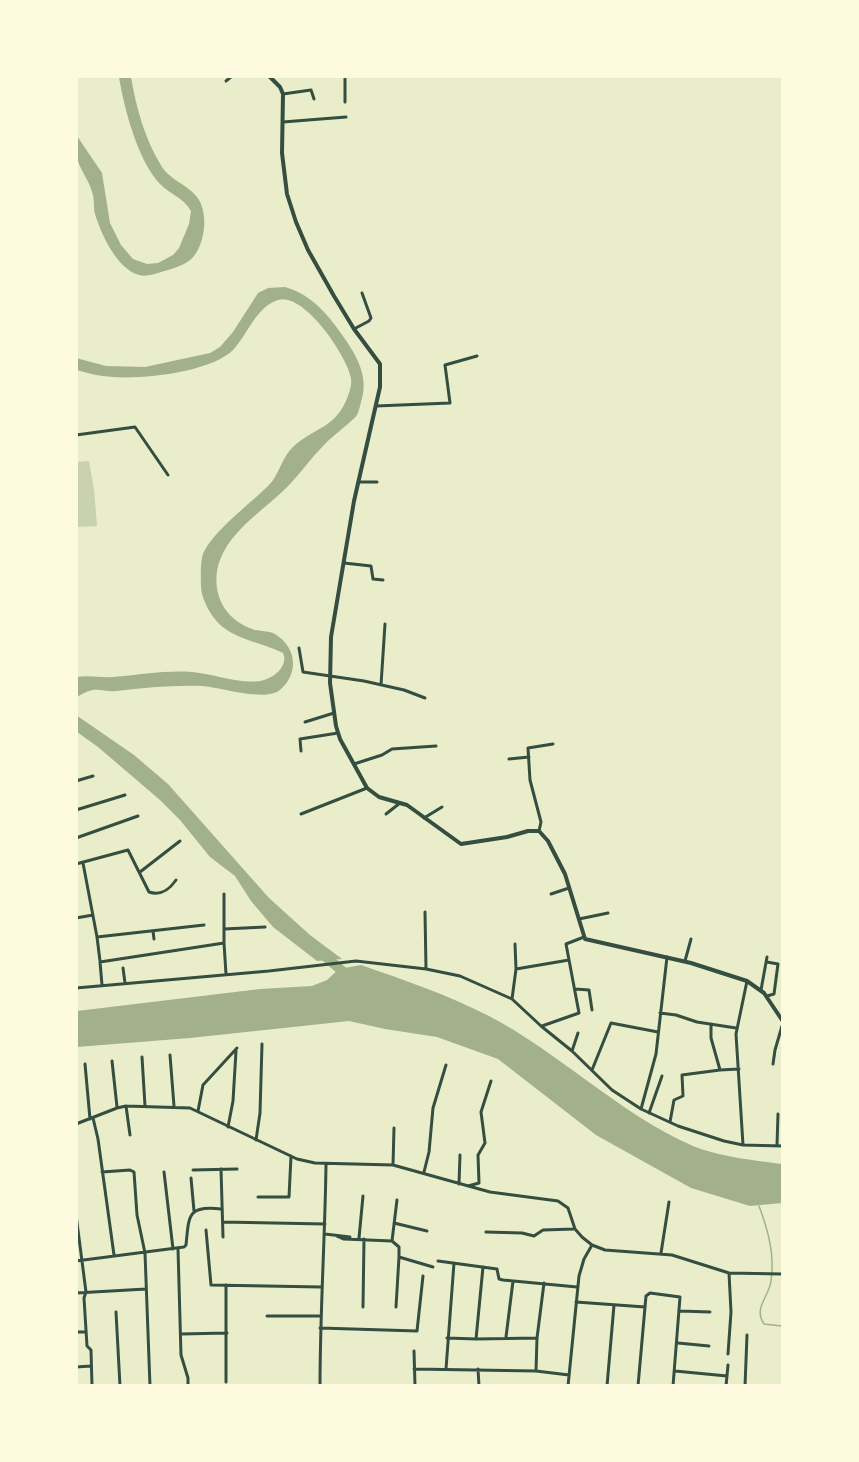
<!DOCTYPE html>
<style>
body{margin:0}
#map{position:relative;width:859px;height:1462px;overflow:hidden;background:#e9edc9;font-family:"Alegreya Sans",sans-serif}
canvas{display:block}
.frame{position:absolute;inset:0;border:78px solid #fefae0;pointer-events:none}
</style>
<div id="map">
<canvas width="859" height="1462"></canvas>
<div class="frame"></div>
</div>
<script>
const c = document.querySelector('canvas').getContext('2d');
c.lineJoin = 'round';
function paint(path, color) {
  c.fillStyle = color;
  c.fill(path, 'evenodd');
}
function stroke(path, color, width, dash) {
  c.strokeStyle = color;
  c.lineWidth = width;
  c.lineCap = dash ? 'butt' : 'round';
  c.setLineDash(dash || []);
  c.stroke(path);
}
const green = new Path2D(`
 M89 461 94 489 97 526 77 527V462Z`);
const water = new Path2D(`
 M119 77H131C136 107 145 140 162 167 171 181 191 186 199 200 208 216 205 242 194 256 187 265 172 269 161 272 154 274 146 277 139 275 117 269 101 234 95 214 93 207 95 199 92 192 89 180 80 170 77 158 75 152 76 143 77 136L102 173 110 223 121 245 133 259 147 264 158 263 173 255 179 248 189 224 191 211C183 197 171 195 160 184 138 161 124 108 119 77Z
 M285 287C313 295 329 316 345 339 358 358 369 378 361 402 360 406 359 411 357 415 353 421 331 437 324 445 312 457 302 471 291 483 266 510 224 532 217 571 213 600 229 622 255 630 261 631 267 631 273 633 296 645 300 672 281 689 267 703 220 687 202 686 173 685 144 688 116 691 108 692 101 689 93 690 87 691 82 694 77 697V677C89 675 101 678 113 677 139 675 166 670 192 672 215 674 237 684 260 681 273 679 289 666 283 653 263 643 242 641 224 628 213 620 201 600 201 586 201 576 200 563 203 554 212 532 251 503 269 485 279 475 282 457 293 447 314 427 336 429 348 396 350 390 352 384 351 378 347 356 304 292 278 300 256 307 248 334 233 350 210 373 135 381 103 376 94 375 85 372 77 370L76 358 106 366 145 367 210 353 220 347 233 332 258 293 268 288Z
 M76 715 134 755 168 784 269 898 310 935 342 959 317 961 273 927 251 901 235 876 210 857 180 820 160 800 98 747 77 732Z
 M361 965C404 980 448 995 489 1016 560 1053 618 1113 693 1146 716 1156 757 1161 782 1164V1203L750 1206 691 1188 596 1135 498 1059 437 1037 385 1029 349 1021 190 1038 77 1047V1011L260 989 312 986 327 980 339 969Z`);
const stream = new Path2D(`
 M759 1206C768 1230 775 1255 771 1281 769 1297 753 1308 764 1324L782 1326`);
const river = new Path2D(`
 M319 951 348 976`);
const minor = new Path2D(`
 M226 81 232 76
 M283 94 311 90 314 99
 M345 102V76
 M283 122 346 117
 M354 329 369 321 371 318 362 293
 M376 406 450 403 445 365 477 356
 M76 435 135 427 168 475
 M358 482H377
 M344 563 371 566 373 579 383 580
 M299 648 303 672 364 681 404 690 425 698
 M381 685 385 624
 M305 722 334 713
 M301 751 300 739 338 733
 M509 759 529 757
 M354 764 382 755 392 749 436 746
 M76 781 93 776
 M76 810 125 795
 M301 814 367 788
 M386 814 400 803
 M424 818 442 807
 M539 831 541 822 530 780 528 748 553 744
 M76 838 138 816
 M83 863 97 937 100 961
 M76 864 128 850 149 892C161 896 169 890 176 880
 M140 872 180 841
 M551 894 569 888
 M425 912 426 969
 M76 918 93 915
 M579 919 608 913
 M224 929 265 927
 M153 931 154 939
 M97 937 204 925
 M224 943 226 974
 M685 961 691 939
 M767 962 778 964 774 994 767 996
 M123 968 125 983
 M516 969 569 960
 M102 985 100 962 224 943V894
 M76 988 269 971 356 961 426 969 460 976 512 999 541 1026 572 1051 612 1090 641 1109 678 1126 724 1141 743 1145 782 1146
 M575 989 589 990 592 1010
 M761 990 767 957
 M512 999 516 969 515 944
 M660 1013 676 1015 697 1022 736 1028
 M711 1024V1038L720 1070 739 1069
 M542 1026 579 1013 566 944 584 937
 M572 1051 578 1033
 M170 1055 174 1106
 M142 1057 145 1106
 M112 1061 117 1107
 M85 1064 90 1119
 M773 1064 775 1050 782 1026
 M592 1070 611 1023 658 1032
 M126 1106 130 1135
 M641 1109 656 1054 667 957
 M198 1111 203 1085 237 1048
 M649 1113 662 1076
 M93 1118 98 1139 114 1255
 M670 1122 674 1100 683 1096 682 1075 720 1070
 M76 1124 117 1108 126 1106 190 1108 297 1159 315 1163 393 1165 490 1192 558 1201 568 1208 575 1229 582 1237 592 1245 605 1250 672 1255 729 1273 782 1274
 M228 1127 233 1101 236 1051
 M256 1140 260 1113 262 1044
 M743 1145 736 1034 747 981
 M777 1145 778 1114
 M393 1165 394 1128
 M221 1169 223 1237
 M193 1170 237 1169
 M102 1172 130 1170 134 1172 137 1215 145 1253 150 1386
 M164 1172 173 1249
 M424 1172 429 1152 433 1108 446 1065
 M191 1178 194 1211
 M459 1184 460 1155
 M468 1186 479 1183 478 1155 485 1143 481 1112 491 1081
 M258 1197H289L291 1156
 M76 1215 86 1292 84 1298 87 1346 91 1350 92 1386
 M223 1222 325 1224
 M394 1223 427 1231
 M206 1230 211 1285 321 1287
 M486 1232 522 1233 534 1236 543 1230 574 1229
 M325 1234 350 1237
 M337 1236 344 1239 392 1241 399 1247V1257L433 1267
 M359 1238 363 1196
 M392 1241 397 1200
 M178 1249 181 1355 188 1378V1386
 M661 1253 669 1202
 M76 1261 184 1247 186 1245C189 1216 187 1205 221 1209
 M438 1261 497 1269 499 1279 503 1280 577 1287
 M76 1293 146 1289
 M576 1302 645 1307
 M363 1307 364 1239
 M396 1307 399 1257
 M680 1311 710 1312
 M116 1312 120 1386
 M267 1316H320
 M320 1328 417 1331 423 1276
 M76 1332H86
 M181 1334 227 1333
 M506 1337 513 1281
 M447 1338 476 1339 537 1338
 M476 1339 483 1267
 M678 1343 709 1346
 M414 1351 415 1386
 M728 1354 731 1312 729 1273
 M76 1367 91 1366
 M414 1369 536 1371 569 1375
 M446 1369 454 1263
 M478 1369 479 1386
 M536 1371 537 1338 544 1283
 M675 1371 727 1376
 M226 1382V1285
 M320 1386C320 1312 325 1239 326 1165
 M568 1386 579 1276 584 1259 592 1245
 M607 1386 614 1305
 M638 1386 645 1307 646 1296 650 1293 680 1297 673 1386
 M726 1386 728 1365
 M745 1386 747 1335`);
const tertiary = new Path2D(`
 M269 76 280 87 283 94 282 153 287 194 296 222 308 250 334 296 354 329 380 364V387L354 501 331 637 330 683 336 726 340 739 367 788 379 797 407 805 461 844 507 837 528 831H539L548 841 565 874 585 939 691 963 747 981 764 993 782 1020`);
paint(green, '#cad2ad');
paint(water, '#a3b18a');
stroke(stream, '#a3b18a', 1.5);
stroke(river, '#a3b18a', 10);
stroke(minor, '#344e41', 3);
stroke(tertiary, '#344e41', 4);
</script>
